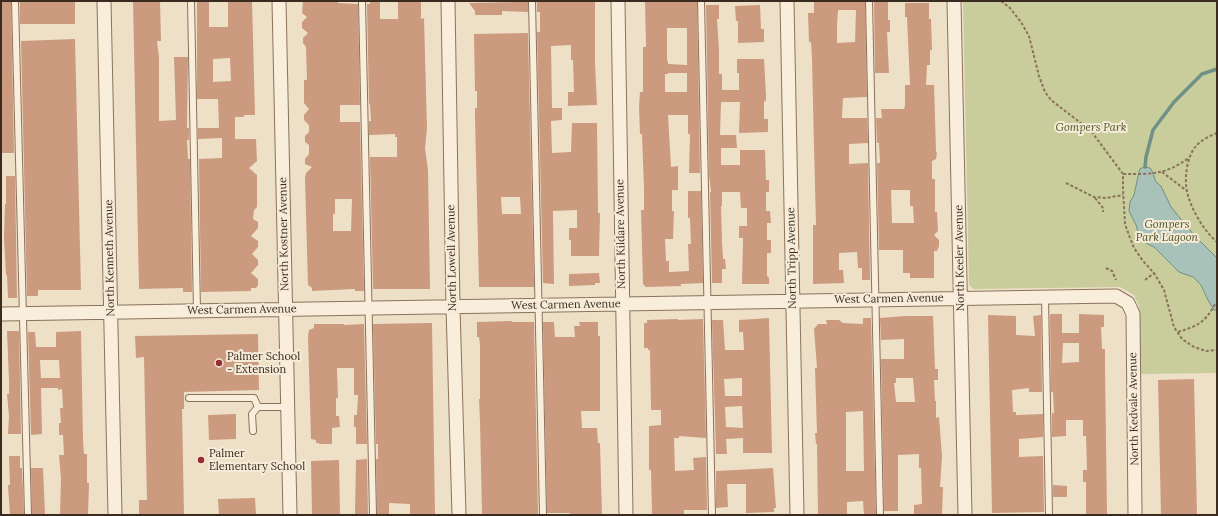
<!DOCTYPE html>
<style>
body{margin:0}
#map{position:relative;width:1218px;height:516px;overflow:hidden;background:#eee0c7;font-family:Lora,serif}
canvas{display:block}
.frame{position:absolute;inset:0;border:2px solid #3a2b20;pointer-events:none}
</style>
<div id="map">
<canvas width="1218" height="516"></canvas>
<div class="frame"></div>
</div>
<script>
const c = document.querySelector('canvas').getContext('2d');
c.lineJoin = 'round';
function paint(path, color) {
  c.fillStyle = color;
  c.fill(path, 'evenodd');
}
function stroke(path, color, width, dash) {
  c.strokeStyle = color;
  c.lineWidth = width;
  c.lineCap = dash ? 'butt' : 'round';
  c.setLineDash(dash || []);
  c.stroke(path);
}
function drawText(font, color, halo, rows, align = 'center') {
  c.font = font + ' Lora,serif';
  c.lineWidth = 4;
  c.setLineDash([]);
  c.textBaseline = 'middle';
  c.strokeStyle = halo;
  c.fillStyle = color;
  for (const [text, x, y, turn = 0] of rows) {
    c.save();
    c.translate(x, y);
    c.rotate((+turn || 0) * Math.PI / 180);
    c.textAlign = isNaN(turn) ? turn : align;
    if (halo) c.strokeText(text, 0, 0);
    c.fillText(text, 0, 0);
    c.restore();
  }
}
const green = new Path2D(`
 M963 1H1217V373L1140 374 1139 306 1134 295 1120 287 974 289 969 285Z`);
const water = new Path2D(`
 M1145 167 1150 168 1152 171 1156 182 1161 186 1171 207 1194 235 1217 258V310H1214L1208 300 1201 285 1193 277 1179 272 1154 247 1146 243 1139 236 1136 225 1129 211 1130 202 1134 195 1139 172 1140 169Z`);
const stream = new Path2D(`
 M1145 167 1146 157 1153 130 1174 102 1202 74 1217 69`);
const building = new Path2D(`
 M1 1H11L14 153H2Z
 M20 1H75V24H20Z
 M133 1H160L161 41H157L159 58V121L176 120 174 57H188L187 128H189V140H187L188 159H190L192 292H183V288L139 289Z
 M197 1H209V27H228V1H252L255 115H244V117H235V139H256L257 161 249 168 257 175V207L254 210 253 219 258 222V228L251 236 258 241V247L252 254 258 260V265L251 273 258 279V285L256 288H251V291L201 292 199 159 222 158V138L198 139V128H219L218 99H197ZM230 58 231 81 213 82V59Z
 M303 1H338V3L358 4 360 105H340V122H360L364 291H355V289L312 291V288L308 285 305 178 306 173 312 167 305 164V159L309 154V145L305 142V136L309 132V125L304 120V115L309 109 304 103V80H307L306 47 303 43V38L308 33 302 28V22L307 17 302 13ZM335 199H352L351 231H333V214H335Z
 M370 1H380V19H398V1H421V19L424 18 427 128 425 148 428 170 430 289H373L370 157H397V137H395V134L369 135V121H371L370 104H369L367 4H370Z
 M553 1H595V63L597 105 568 106V92H574L573 60H571V45L551 46 552 108H562V120L551 121 552 153 571 152 572 123H597L598 213H600L599 256H571V240H569V228H577V210L553 211 554 284 543 283 537 32H540V12H537V2Z
 M645 1H697L700 173H689L690 134H688V115H668L671 167 678 166V190H672V211H674L673 239H665L666 261H669V272L689 271 688 244H691L690 218H688V191H701L703 283 681 284V286L646 287 643 284 641 210H644V188L642 134H640L639 107 640 92H643V47H646ZM667 28H687V65L668 64V61H667ZM668 73H687V92H665V74H668Z
 M814 1H865L867 97 843 98 842 118H867L868 143 849 144V164L868 163 870 280H862V268H858L857 252 839 253V270H843L844 283 813 284V225H816L814 147 812 59 811 42H809L808 13H814ZM838 10H856L855 42 837 43V24Z
 M874 1H888V20H890V32H887L889 73H875Z
 M516 2H528V12L502 11V15H475V11L469 3Z
 M905 3H929V19H931L932 50H930V65H927L926 85H934L936 152 937 153 936 159 932 161V179H935V212H937L938 231 934 235 939 240V246L937 251H934V278H910V273H903V250H879L877 163H880L879 143H877L876 118H882L881 109H904L905 106V85H910L907 17H905ZM891 190H910V206H913L914 223H892Z
 M706 5H719V19H717L719 51V74H722V90H739V73H737V59H764L766 96V100L764 102V119H768V132L739 133 740 102H722L721 103 720 135H736L737 148H721V165H740V150H765L766 180H769V192H766V211H770L771 223H767V240H771V253H767V276L769 278V284H742L743 238H739V226H747V208H741L740 192H722V206H721L722 242 723 259H725L726 269H722V283H712L710 192H711L709 174Z
 M760 5 761 29H764V42L738 43V21H736L735 6Z
 M528 33 534 287H479L475 118V108H477V91H475L474 34ZM501 197H520L521 214H502Z
 M75 39 81 290H38V296H27L21 41Z
 M6 176H15L17 298H8L7 275H6L4 238 5 204H6Z
 M599 273 600 283H595V285L569 286V274Z
 M1051 314H1062V333H1079V314L1104 315V327H1101L1102 349H1105V366L1107 515H1086V482H1083V470H1087L1086 436H1083V420H1066V436L1052 437V413H1054L1053 392H1051L1050 315ZM1063 343H1079V362L1062 363Z
 M988 315 1016 316V335L1035 336 1033 316 1041 315 1042 392H1029V388L1012 390 1013 412H1016V415L1043 414V437L1019 439V457L1043 456 1044 512 992 513Z
 M905 316H933L935 369H938V380H934L935 401H936V418L939 417 942 456 940 487H943L942 514H914V505L922 504 921 468H919V454L898 455V511H884L881 359H904V339L881 340 880 318ZM896 378H913L915 402H896L894 383H896Z
 M769 318 772 453H743V438L726 439 727 454H716L712 320H723L725 350H744L743 332H739V320ZM742 378V396H725L724 379ZM742 406 743 428 726 427 725 407Z
 M863 318H871L876 515H864L863 501 847 502V515H818L817 444H816L815 433H817L815 368H817L814 329 818 324H827L826 320H839L843 323 863 324ZM863 411 864 471H846V412Z
 M678 319V320L703 319 706 438 679 436V438H674L675 471 694 470 693 458 706 457 707 508V510H684V515H652L651 470H649V426L661 425V410H651L650 350H648V348H644V323H647V320Z
 M512 321V322H534L538 513V514H515V515H486V514H482L480 421 479 399H480V345L479 337H477V322Z
 M543 322H554L555 337H575L574 326H580L579 322H598V336H600V411H581L582 428H597L598 443H600L602 515H570V513H547Z
 M432 323 435 515H410V504L389 503V515H379V514H377L376 459H378V444H376L373 324Z
 M314 324H344V325L364 324 367 444H356V427H354V415H357L358 395H354V368H337L338 398H336V416H339L340 427 332 428V444H319V443H316V440L311 439 308 336 309 330 314 328Z
 M7 331H18L19 332 21 434H8L9 416 7 394H9V381Z
 M81 331 83 441 84 454H87V483H89L88 515H60L61 479 59 455H64L63 435H59V423H61L60 408H63L62 389 58 390V388H41L42 434 31 435 28 332H35L36 347H56V332ZM40 360H59L60 378H41Z
 M258 334 259 390 184 392V409H182L184 515H139V500H147L144 357 136 358 135 336Z
 M1194 379 1197 515H1161L1158 380Z
 M236 414V439L209 440 208 415Z
 M9 456H20V468H22L24 515H10L8 485H10Z
 M367 459 368 514H355L356 460Z
 M339 460 340 514H312L311 461Z
 M31 468H43L45 515H32Z
 M773 468 776 508H774V512L746 513V484H727L728 507 716 508V471Z
 M1053 485 1067 486V497H1053Z
 M255 498 256 515H219L218 499Z`);
const path = new Path2D(`
 M1001 1 1010 8 1021 22 1029 36 1039 76 1045 92 1051 100 1091 131 1123 174V189L1125 224 1130 238 1134 248 1143 261 1154 273 1164 290 1174 327 1182 339 1194 347 1206 351 1217 350
 M1217 133C1211 135 1200 141 1196 146 1187 156 1184 178 1187 191 1190 208 1204 231 1217 242
 M1162 172 1187 191
 M1123 174C1153 174 1164 175 1189 158
 M1066 183 1094 197 1106 198 1123 195
 M1095 198 1103 208V212
 M1106 268 1112 271 1116 280
 M1145 280 1154 273
 M1178 332C1197 326 1205 323 1215 304`);
const service = new Path2D(`
 M15 1 28 515
 M191 1 197 311
 M362 1 373 515
 M532 1 543 515
 M701 1 712 515
 M869 1 880 515
 M1045 297 1049 515
 M189 398H254L258 407
 M253 431 252 414 258 407H288`);
const minor = new Path2D(`
 M104 1 115 515
 M279 1 290 515
 M448 1 453 307 459 515
 M618 1 626 515
 M787 1 797 515
 M954 1 965 515
 M1 314 1116 296 1128 303 1133 314 1135 515`);
const markers = [
 [219,363,4,"#982d34"],
 [201,460,4,"#982d34"]
];
const parkNames = [
 ["Gompers Park",1091,128],
 ["Gompers",1167,225],
 ["Park Lagoon",1167,238]
];
const streetNames = [
 ["North Kostner Avenue",284,234,-91],
 ["North Kildare Avenue",621,234,-91],
 ["North Kenneth Avenue",110,258,-91],
 ["North Lowell Avenue",452,258,-91],
 ["North Tripp Avenue",792,258,-91],
 ["North Keeler Avenue",960,258,-91],
 ["West Carmen Avenue",889,299,-1],
 ["West Carmen Avenue",566,305,-1],
 ["West Carmen Avenue",242,310,-1],
 ["North Kedvale Avenue",1134,409,-91]
];
const poiNames = [
 ["Palmer School",227,357],
 ["- Extension",227,370],
 ["Palmer",209,454],
 ["Elementary School",209,467]
];
paint(green, '#c9cc9b');
paint(water, '#a8c2b9');
stroke(water, '#6f9186', 1);
stroke(stream, '#6f9186', 3.5);
paint(building, '#cc9a7e');
stroke(service, '#8a725c', 8);
stroke(minor, '#8a725c', 15);
stroke(path, '#8a725c', 2, [3, 2]);
stroke(service, '#f9eedb', 6);
stroke(minor, '#f9eedb', 13);
for (const [x, y, r, color] of markers) {
  const dot = new Path2D();
  dot.arc(x, y, r, 0, 2 * Math.PI);
  c.fillStyle = color;
  c.fill(dot);
  stroke(dot, '#f5ebd7', 1.5);
}
drawText('italic 11px', '#4d5627', '#f5ebd7', parkNames);
drawText('11px', '#3a2b20', '#f5ebd7', streetNames);
drawText('11px', '#3a2b20', '#f5ebd7', poiNames, 'left');
</script>
